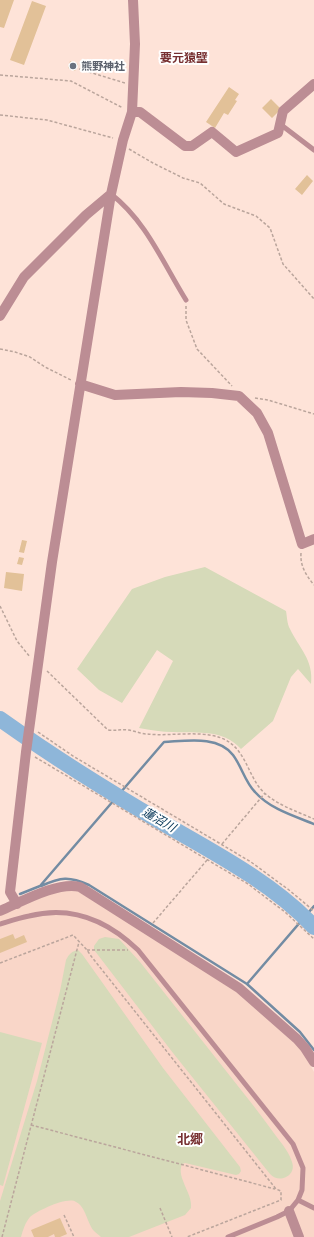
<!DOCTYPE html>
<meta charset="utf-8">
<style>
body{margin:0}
canvas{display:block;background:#fee3d8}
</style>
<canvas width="314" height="1237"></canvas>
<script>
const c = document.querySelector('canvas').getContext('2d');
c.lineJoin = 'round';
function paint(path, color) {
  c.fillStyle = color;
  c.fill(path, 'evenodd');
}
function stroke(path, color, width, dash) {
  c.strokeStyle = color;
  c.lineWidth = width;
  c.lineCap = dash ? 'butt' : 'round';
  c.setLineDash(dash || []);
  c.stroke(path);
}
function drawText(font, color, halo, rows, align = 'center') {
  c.font = font + ' Lato,"Noto Sans JP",sans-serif';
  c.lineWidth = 4;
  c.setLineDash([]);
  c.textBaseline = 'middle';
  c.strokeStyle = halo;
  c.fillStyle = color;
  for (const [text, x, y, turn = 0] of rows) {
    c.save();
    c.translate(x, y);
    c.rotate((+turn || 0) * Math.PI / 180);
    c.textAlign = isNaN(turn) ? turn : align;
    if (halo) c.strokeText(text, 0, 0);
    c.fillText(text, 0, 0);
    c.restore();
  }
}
const built = new Path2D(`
 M68 889 79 892 232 988 302 1050 314 1072V1237H0V914L46 895Z`);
const green = new Path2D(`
 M205 567 286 611C287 616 287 624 290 629 299 648 314 660 311 684L298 669 291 677 273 721 241 749C221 728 200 734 173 732 162 732 150 730 139 728L173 661 157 650 122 703 99 690 77 669 132 589 165 577Z
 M105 937 119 939 140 962C175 1006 210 1051 245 1095 256 1109 266 1122 276 1136 282 1144 289 1152 292 1162 297 1176 279 1184 270 1174L173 1053 98 955 94 950V946L99 939Z
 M78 950 82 954 163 1068 240 1167 241 1171 239 1174 236 1175 185 1163 182 1164C176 1178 193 1193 191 1208L185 1215 129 1237H101C99 1235 96 1233 94 1231 87 1223 86 1207 76 1202 68 1196 37 1211 30 1217 25 1223 23 1230 21 1237H0V1201L37 1081 60 991 66 960C69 954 72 951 78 950Z
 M0 1032 42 1043 3 1186 0 1185Z`);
const stream = new Path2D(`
 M41 886C61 877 69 876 89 885L247 984 300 1032 314 1050
 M20 894 40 886 164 742C186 741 218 735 233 755 242 767 245 782 255 792 270 809 294 816 314 824
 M247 984 314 906`);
const river = new Path2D(`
 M0 719C52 756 106 790 161 822 213 852 273 883 314 927`);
const building = new Path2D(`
 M0 0H14L4 28 0 27Z
 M32 1 46 6 24 65 10 60Z
 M70 61 78 64 75 71 68 68Z
 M229 87 239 94 235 100 237 101 228 115 224 113 215 128 206 122Z
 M271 99 281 109 272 118 262 108Z
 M307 175 313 181 302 195 295 189Z
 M22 540 27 541 24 553 19 552Z
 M19 557 24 558 22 565 17 564Z
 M6 572 24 574 22 591 4 588Z
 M13 934 15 939 24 935 27 942 0 953V939Z
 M60 1218 67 1234 60 1237H55L54 1234 48 1237H34L31 1230Z`);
const path = new Path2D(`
 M79 69 125 83
 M0 75 71 81 123 108
 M0 115 47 120 113 138
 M129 149 153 163 183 178 200 183 224 204 256 216 270 228 283 264 314 299
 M186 306V320L197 349 232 386
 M0 349 15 352 30 357 45 367 71 380
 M255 398 268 400 314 414
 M301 553C300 566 306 575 314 585
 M0 606 17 641 30 657
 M47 671 108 730C116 731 122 729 129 730 135 731 141 734 147 734 171 737 209 728 229 742 245 753 248 772 259 787 271 803 296 811 314 819
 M38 732 73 756 251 862 289 890 314 911
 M35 757 248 884 285 912 314 939
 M222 844 265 793
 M153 923 208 859
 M87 950H128
 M0 963 73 935 87 950 91 956 276 1189 281 1191V1200L187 1237
 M31 1125 275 1189
 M160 1208 172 1237
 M64 1215 74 1237
 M2 1237 79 942`);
const lane = new Path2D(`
 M280 124 314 150
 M111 194C146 221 163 263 186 300
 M0 924C10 921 19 918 29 916 71 905 108 921 138 950L293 1144 303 1168 302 1190 298 1200 289 1211 277 1217 228 1237
 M298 1200 314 1208`);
const street = new Path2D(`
 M132 112H140L185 146H192L212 132 236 152 278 133 283 111 314 84
 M0 316 24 277 86 215 111 194
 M80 384 115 395 181 392 212 393 239 396 257 413 268 433 302 544 314 539
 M17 904 10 892 26 752 52 562 111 194 123 140 132 112 135 44 133 0
 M0 911C21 902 58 881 80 887L239 988 297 1039 305 1048 314 1062
 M289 1211 299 1237`);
const markers = [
 [73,66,4,"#6b7280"]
];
const worshipNames = [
 ["熊野神社",81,66]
];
const neighbourhoodNames = [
 ["要元猿壁",184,58]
];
const waterNames = [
 ["蓮沼川",159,820,30]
];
const quarterNames = [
 ["北郷",190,1140]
];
paint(built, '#f9d6c8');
paint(green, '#d6dab9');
stroke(stream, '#738ca3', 2.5);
stroke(river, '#8eb6d9', 16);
paint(building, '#e2c198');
stroke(path, '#baa59c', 1.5, [3, 2]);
stroke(lane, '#bc8d94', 5);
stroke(street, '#bc8d94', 10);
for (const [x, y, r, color] of markers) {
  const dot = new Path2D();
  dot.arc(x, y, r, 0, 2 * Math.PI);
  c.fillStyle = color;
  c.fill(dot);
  stroke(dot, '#fff', 1.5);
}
drawText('bold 11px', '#5b616d', '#fff', worshipNames, 'left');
drawText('bold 12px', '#773031', '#fff', neighbourhoodNames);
drawText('italic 12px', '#023355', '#fff', waterNames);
drawText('bold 13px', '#773031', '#fff', quarterNames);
</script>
